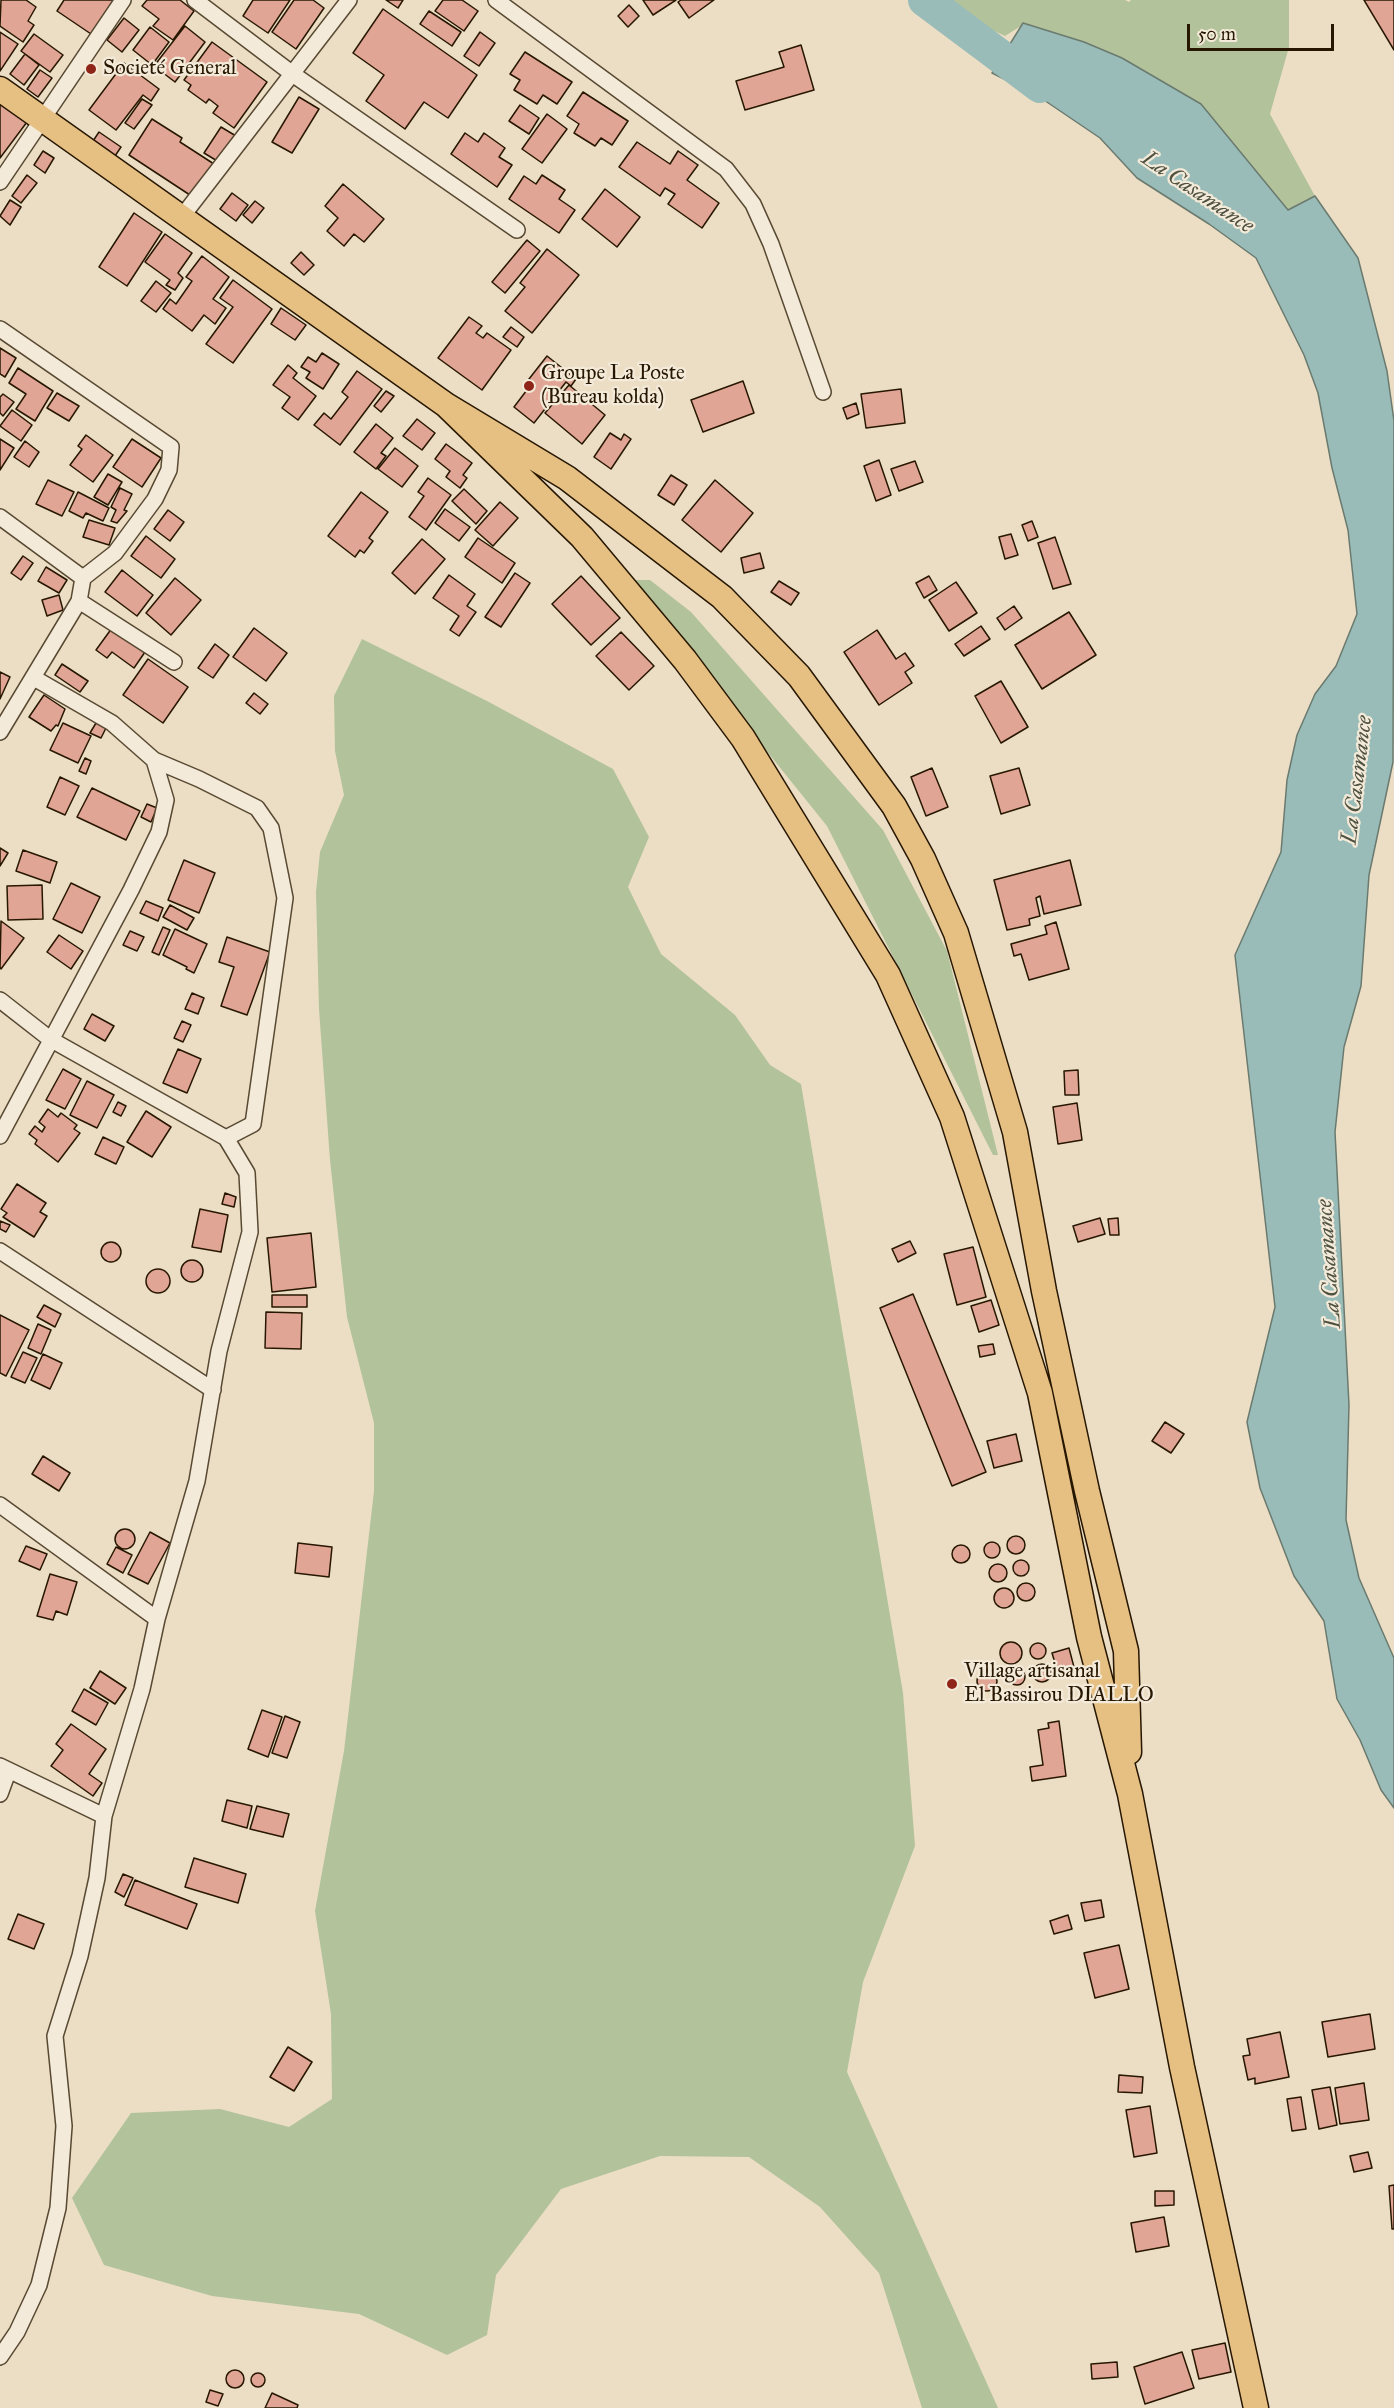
<!DOCTYPE html>
<meta charset="utf-8">
<style>
body{margin:0}
#map{position:relative;width:1394px;height:2408px;overflow:hidden;background:#ecdec5;font-family:"IM FELL Great Primer",serif}
canvas{display:block}
.scale{position:absolute;left:1187px;top:24px;width:147px;height:27px;box-sizing:border-box;border:3px solid #271701;border-top:0;padding-left:8px;font-size:18px;line-height:21px;white-space:nowrap;color:#271701;-webkit-text-stroke:4px #f3ead9;paint-order:stroke}
</style>
<div id="map">
<canvas width="1394" height="2408"></canvas>
<div class="scale">50 m</div>
</div>
<script>
const c = document.querySelector('canvas').getContext('2d');
c.lineJoin = 'round';
function paint(path, color) {
  c.fillStyle = color;
  c.fill(path, 'evenodd');
}
function stroke(path, color, width, dash) {
  c.strokeStyle = color;
  c.lineWidth = width;
  c.lineCap = dash ? 'butt' : 'round';
  c.setLineDash(dash || []);
  c.stroke(path);
}
function drawText(font, color, halo, rows, align = 'center') {
  c.font = font + ' "IM FELL Great Primer",serif';
  c.lineWidth = 4.5;
  c.setLineDash([]);
  c.textBaseline = 'middle';
  c.strokeStyle = halo;
  c.fillStyle = color;
  for (const [text, x, y, turn = 0] of rows) {
    c.save();
    c.translate(x, y);
    c.rotate((+turn || 0) * Math.PI / 180);
    c.textAlign = isNaN(turn) ? turn : align;
    if (halo) c.strokeText(text, 0, 0);
    c.fillText(text, 0, 0);
    c.restore();
  }
}
const green = new Path2D(`
 M951 0H1125L1129 2 1131 0H1289V47L1270 114 1315 196 1288 210 1201 104 1122 58 1084 42 1024 24 1005 36 975 22Z
 M629 580H650L691 612 883 830 947 951 998 1155H993L827 826Z
 M362 639 487 701 613 769 649 837 628 887 661 954 735 1015 770 1065 801 1084 903 1693 915 1846 863 1982 847 2072 998 2408H922L879 2273 820 2207 749 2157 660 2156 561 2189 496 2275 487 2335 447 2355 359 2314 212 2296 104 2265 72 2198 131 2113 220 2109 289 2127 332 2099 331 2014 315 1911 344 1751 374 1491V1423L347 1317 330 1160 319 1009 316 892 320 852 344 795 335 751 334 696Z`);
const water = new Path2D(`
 M1023 23 1084 42 1122 58 1201 104 1288 210 1315 196 1358 258 1387 371 1394 421 1393 762 1369 875 1361 986 1344 1047 1335 1132 1349 1405 1346 1520 1359 1578 1394 1658V1808L1381 1790 1360 1740 1337 1699 1324 1621 1294 1576 1260 1488 1247 1422 1275 1307 1235 955 1281 852 1287 780 1297 735 1315 694 1336 666 1357 614 1348 530 1332 468 1318 393 1304 355 1256 258 1209 224 1137 178 1100 138 1038 96 992 73Z`);
const river = new Path2D(`
 M925 0 1040 86`);
const building = new Path2D(`
 M1 0H26L36 7 28 21 34 25 23 42 0 26Z
 M64 0H118L94 36 57 11Z
 M147 0H180L194 11 173 40 153 26 159 19 142 6Z
 M253 0H290L268 33 243 16Z
 M294 0H313L324 8 296 49 272 32Z
 M386 0H403L398 8Z
 M443 0H462L478 11 464 31 435 11Z
 M643 0H676L653 15Z
 M681 0H714L689 18 678 2Z
 M1364 0H1394V50Z
 M629 5 639 16 628 27 618 16Z
 M383 9 477 75 448 118 424 102 405 129 366 101 384 75 353 53Z
 M429 11 461 32 452 46 420 24Z
 M124 18 139 30 122 52 107 40Z
 M185 26 205 42 175 82 154 66Z
 M150 27 169 42 152 65 133 50Z
 M0 32 18 44 0 71Z
 M480 32 495 43 479 66 464 56Z
 M34 34 63 55 50 72 21 51Z
 M212 42 267 82 234 128 213 113 218 106 209 99 206 103 188 90 191 85 184 80Z
 M801 45 814 90 745 110 736 81 784 67 779 52Z
 M525 52 572 82 557 104 543 95 537 104 514 90 520 80 510 74Z
 M25 54 39 65 24 85 10 74Z
 M124 63 159 89 151 101 143 95 116 130 89 110Z
 M40 70 52 78 38 97 27 89Z
 M583 92 628 121 612 145 601 138 595 146 574 133 579 124 567 116Z
 M0 96 30 118 0 158Z
 M299 97 319 109 292 153 272 142Z
 M142 99 152 105 134 129 125 123Z
 M520 105 539 118 529 134 509 121Z
 M547 114 567 129 542 163 522 149Z
 M152 119 182 138 180 142 214 164 193 197 129 155Z
 M221 127 236 136 219 162 204 153Z
 M99 132 121 147 113 159 91 144Z
 M465 133 478 142 484 133 505 148 499 157 512 165 497 187 451 154Z
 M637 142 670 164 678 151 698 165 687 180 719 203 702 228 668 204 675 194 665 188 660 196 619 167Z
 M43 151 54 158 45 173 34 165Z
 M27 175 37 183 21 203 12 196Z
 M542 175 565 190 559 199 575 210 559 233 509 199 524 176 536 184Z
 M343 184 384 219 364 242 354 234 344 246 327 231 338 218 325 206Z
 M605 189 640 217 617 247 582 219Z
 M232 193 248 205 236 221 220 209Z
 M10 200 21 207 10 225 0 216Z
 M255 201 264 208 252 223 243 215Z
 M134 213 162 232 127 286 99 267Z
 M165 234 192 253 178 273 183 278 175 290 166 285 170 280 145 262Z
 M527 240 540 251 505 293 492 282Z
 M547 249 579 275 532 333 505 311 525 287 520 283Z
 M301 252 314 265 304 275 291 263Z
 M202 256 229 277 213 299 226 308 215 324 204 315 192 331 163 309 170 299 176 304 192 281 186 277Z
 M233 280 272 309 233 363 206 344 233 307 220 298Z
 M156 281 171 293 156 312 141 301Z
 M281 308 306 325 295 340 271 324Z
 M469 317 482 326 476 333 483 338 487 333 511 350 482 390 438 358Z
 M511 327 524 337 517 347 503 337Z
 M0 348 16 358 5 377 0 374Z
 M322 353 339 364 323 389 306 378 310 372 301 367 308 357 316 362Z
 M547 356 576 379 571 386 566 382 534 423 514 407 533 382 529 379Z
 M288 365 297 373 293 378 316 396 298 420 282 408 290 397 273 385Z
 M18 368 53 391 35 421 16 409 26 394 9 383Z
 M357 371 382 389 340 445 314 425 324 413 331 419 348 397 342 392Z
 M743 381 754 413 703 432 691 400Z
 M569 385 605 415 582 444 545 413Z
 M901 389 905 423 866 428 861 394Z
 M386 391 394 396 381 412 374 406Z
 M57 393 79 406 69 421 47 408Z
 M3 394 14 402 3 416 0 413V397Z
 M856 403 859 414 847 419 843 408Z
 M12 410 32 425 21 441 0 426Z
 M417 419 435 433 422 450 403 436Z
 M376 424 393 438 381 453 386 456 376 469 354 452Z
 M610 433 621 440 624 434 631 439 611 469 594 457Z
 M86 435 113 455 93 482 70 465 82 449 78 446Z
 M0 439 14 448 0 470Z
 M132 439 161 458 142 487 113 467Z
 M25 441 39 452 29 467 14 457Z
 M446 444 472 463 463 475 467 478 460 488 446 477 450 471 435 459Z
 M395 448 418 466 402 487 378 469Z
 M879 460 891 495 876 501 864 466Z
 M915 461 923 482 899 491 891 469Z
 M108 474 122 482 108 505 94 497Z
 M671 475 687 485 674 505 658 495Z
 M428 478 451 495 426 530 409 517 424 496 418 492Z
 M48 480 74 492 62 516 36 504Z
 M715 480 753 513 721 552 682 520Z
 M120 488 132 494 124 510 127 511 117 523 111 521 116 510 111 507Z
 M464 489 487 511 476 524 452 501Z
 M78 492 109 508 103 521 86 513 83 518 69 511Z
 M361 492 388 512 369 538 373 541 364 553 360 550 355 557 328 536Z
 M500 502 518 518 493 546 475 530Z
 M445 509 470 527 459 541 435 523Z
 M168 510 184 522 170 541 154 529Z
 M89 520 115 528 109 545 83 537Z
 M1032 521 1038 537 1028 541 1022 525Z
 M1011 534 1018 555 1005 559 999 537Z
 M146 536 175 559 161 578 131 556Z
 M1055 537 1071 584 1053 589 1038 543Z
 M478 538 515 563 502 583 465 557Z
 M422 539 445 559 415 594 392 573Z
 M760 553 764 568 744 573 741 558Z
 M23 556 33 563 21 580 11 573Z
 M46 567 67 580 59 593 38 581Z
 M122 570 153 595 137 616 105 592Z
 M515 573 530 583 501 627 485 617Z
 M449 575 475 594 467 606 476 612 459 636 450 630 459 616 433 598Z
 M581 576 620 618 591 645 552 604Z
 M929 576 937 590 924 598 916 583Z
 M175 578 201 600 171 635 146 613Z
 M779 581 799 593 791 605 771 592Z
 M956 582 977 613 949 631 929 600Z
 M59 595 63 610 47 616 42 600Z
 M1014 606 1022 618 1005 630 997 618Z
 M1069 612 1096 655 1042 689 1015 645Z
 M981 626 990 639 964 656 955 644Z
 M112 628 145 652 134 668 112 652 107 658 96 650Z
 M254 628 287 653 266 681 233 657Z
 M877 630 896 659 905 653 914 666 905 672 912 683 879 705 844 652Z
 M621 632 654 666 629 690 596 656Z
 M215 644 229 655 213 678 198 668Z
 M148 659 188 687 163 723 123 695Z
 M62 664 88 681 80 692 55 675Z
 M0 672 10 677 0 699Z
 M1001 681 1028 727 1001 743 975 696Z
 M254 693 268 704 260 714 246 703Z
 M44 695 65 709 58 726 56 725 51 731 29 717Z
 M63 723 91 736 78 763 50 750Z
 M96 723 106 728 101 738 90 733Z
 M85 758 91 761 86 774 79 771Z
 M932 768 948 807 926 816 911 777Z
 M1019 768 1030 805 1001 814 990 776Z
 M60 777 79 786 65 815 47 807Z
 M92 788 140 811 126 840 77 817Z
 M147 804 157 808 151 822 141 817Z
 M0 848 8 853 0 866Z
 M23 850 57 862 50 883 16 871Z
 M184 860 215 873 199 913 168 900Z
 M1070 860 1081 905 1044 914 1040 896 1036 898 1040 916 1029 919 1030 925 1007 930 994 880Z
 M71 883 100 897 82 933 53 919Z
 M42 885 43 919 8 920 7 886Z
 M146 901 163 908 158 921 140 913Z
 M170 905 194 918 187 930 163 917Z
 M1 921 24 938 1 969 0 967Z
 M1056 922 1069 969 1029 980 1021 954 1014 956 1011 944 1047 934 1045 926Z
 M163 927 170 930 159 955 152 952Z
 M175 929 207 944 194 973 186 969 187 967 163 955Z
 M130 931 144 937 137 951 123 945Z
 M59 935 83 951 71 969 47 952Z
 M227 937 270 952 247 1015 221 1006 234 967 219 962Z
 M192 993 204 998 198 1014 185 1009Z
 M92 1014 114 1026 105 1041 84 1029Z
 M182 1021 191 1025 183 1042 174 1038Z
 M178 1049 201 1059 187 1093 163 1083Z
 M63 1069 81 1079 65 1109 46 1100Z
 M1078 1070 1079 1095H1065L1064 1071Z
 M87 1081 114 1095 97 1128 70 1115Z
 M118 1102 126 1106 121 1116 113 1112Z
 M1077 1103 1082 1140 1058 1144 1053 1107Z
 M48 1109 58 1117 61 1113 77 1125 74 1129 80 1133 58 1162 35 1144 37 1140 29 1134 35 1126 42 1132 45 1127 39 1122Z
 M146 1111 171 1127 152 1157 127 1142Z
 M103 1137 124 1147 116 1164 95 1154Z
 M17 1184 46 1203 40 1212 47 1216 34 1237 3 1217 7 1213 1 1209Z
 M225 1193 236 1197 234 1207 222 1204Z
 M200 1209 228 1215 221 1252 192 1247Z
 M1100 1218 1105 1234 1078 1242 1073 1226Z
 M1118 1218 1119 1235H1110L1108 1219Z
 M0 1221 10 1225 6 1232 0 1229Z
 M311 1233 316 1287 272 1292 267 1238Z
 M910 1241 916 1253 898 1262 892 1249Z
 M101 1252a10 10 0 1 1 20 0a10 10 0 1 1-20 0Z
 M973 1247 986 1297 957 1305 944 1254Z
 M181 1271a11 11 0 1 1 22 0a11 11 0 1 1-22 0Z
 M146 1281a12 12 0 1 1 24 0a12 12 0 1 1-24 0Z
 M913 1294 986 1472 952 1486 880 1308Z
 M272 1295H307V1307H272Z
 M991 1300 999 1325 979 1332 971 1306Z
 M44 1305 61 1314 55 1327 37 1317Z
 M266 1312 302 1313 301 1349 265 1348Z
 M0 1315 29 1330 6 1376 0 1373Z
 M38 1324 51 1330 41 1354 28 1348Z
 M993 1344 995 1354 980 1357 978 1346Z
 M23 1352 37 1358 25 1383 11 1377Z
 M43 1354 62 1363 50 1389 31 1380Z
 M1165 1422 1184 1434 1171 1453 1152 1441Z
 M1016 1434 1022 1461 994 1468 987 1441Z
 M43 1456 70 1473 59 1491 32 1474Z
 M115 1539a10 10 0 1 1 20 0a10 10 0 1 1-20 0Z
 M150 1532 170 1543 148 1584 128 1574Z
 M1007 1545a9 9 0 1 1 18 0a9 9 0 1 1-18 0Z
 M984 1550a8 8 0 1 1 16 0a8 8 0 1 1-16 0Z
 M298 1543 332 1547 329 1577 295 1573Z
 M952 1554a9 9 0 1 1 18 0a9 9 0 1 1-18 0Z
 M26 1546 47 1554 40 1570 19 1561Z
 M116 1547 132 1555 123 1573 107 1564Z
 M1013 1568a8 8 0 1 1 16 0a8 8 0 1 1-16 0Z
 M989 1573a9 9 0 1 1 18 0a9 9 0 1 1-18 0Z
 M50 1574 77 1582 67 1615 56 1611 53 1620 37 1616Z
 M1017 1592a9 9 0 1 1 18 0a9 9 0 1 1-18 0Z
 M994 1598a10 10 0 1 1 20 0a10 10 0 1 1-20 0Z
 M1000 1653a11 11 0 1 1 22 0a11 11 0 1 1-22 0Z
 M1030 1651a8 8 0 1 1 16 0a8 8 0 1 1-16 0Z
 M1069 1648 1075 1671 1059 1676 1052 1653Z
 M1033 1673a9 9 0 1 1 18 0a9 9 0 1 1-18 0Z
 M1009 1677a8 8 0 1 1 16 0a8 8 0 1 1-16 0Z
 M100 1671 126 1688 115 1704 90 1688Z
 M977 1681a10 10 0 1 1 20 0a10 10 0 1 1-20 0Z
 M84 1689 108 1703 96 1725 72 1711Z
 M262 1710 282 1717 268 1757 248 1749Z
 M285 1716 300 1722 287 1758 272 1753Z
 M1059 1721 1066 1776 1032 1781 1030 1767 1043 1765 1038 1730 1049 1728 1048 1723Z
 M71 1724 106 1749 89 1774 102 1783 93 1796 51 1766 63 1750 56 1744Z
 M227 1800 252 1806 247 1828 222 1821Z
 M257 1806 289 1814 283 1837 250 1829Z
 M194 1858 246 1874 238 1903 185 1887Z
 M123 1874 133 1878 124 1897 115 1892Z
 M135 1880 197 1904 187 1929 125 1905Z
 M1101 1900 1104 1917 1085 1921 1081 1903Z
 M18 1914 44 1924 34 1949 8 1939Z
 M1068 1915 1072 1929 1054 1934 1050 1921Z
 M1119 1945 1129 1989 1095 1998 1084 1953Z
 M1370 2014 1375 2049 1328 2057 1322 2022Z
 M1280 2032 1289 2077 1255 2084V2078L1248 2080 1243 2056 1250 2055 1247 2039Z
 M288 2047 312 2062 294 2091 270 2077Z
 M1119 2075 1143 2077 1142 2093 1118 2092Z
 M1364 2083 1369 2120 1340 2124 1335 2088Z
 M1330 2087 1337 2125 1319 2129 1312 2090Z
 M1301 2097 1306 2129 1292 2131 1287 2099Z
 M1150 2106 1157 2153 1134 2157 1126 2110Z
 M1368 2152 1372 2168 1354 2172 1350 2156Z
 M1394 2185V2229H1392L1389 2186Z
 M1155 2191H1174V2205L1155 2206Z
 M1164 2217 1169 2246 1136 2252 1131 2223Z
 M1225 2343 1231 2372 1199 2379 1192 2350Z
 M1182 2352 1194 2388 1145 2404 1134 2367Z
 M1117 2362 1118 2377 1092 2379 1091 2364Z
 M226 2379a9 9 0 1 1 18 0a9 9 0 1 1-18 0Z
 M251 2380a7 7 0 1 1 14 0a7 7 0 1 1-14 0Z
 M210 2390 223 2394 218 2406 206 2402Z
 M272 2393 298 2405 297 2408H265Z`);
const minor = new Path2D(`
 M195 0 294 75 517 230
 M496 0 726 169 753 204 771 244 823 392
 M0 182 123 0
 M181 218 349 0
 M0 329 171 447 169 470 155 499 115 553 83 578
 M0 517 83 578 79 601 174 662
 M34 678 112 723 154 760 199 779 257 808 271 828 285 898 253 1124 226 1138
 M0 732 79 601
 M0 1000 50 1039 226 1138 247 1173 250 1232 219 1351 197 1481 157 1619 142 1689 104 1816 97 1878 80 1956 55 2036 64 2126 58 2208 39 2285 17 2332 0 2357
 M0 1136 131 890 159 832 166 800 154 760
 M0 1251 213 1390
 M0 1505 157 1619
 M0 1766 104 1816
 M0 1794 8 1772`);
const primary = new Path2D(`
 M0 89 446 405 567 478 722 597 799 676 894 806 923 859 956 933 1015 1132 1044 1291 1087 1491 1126 1651 1129 1752
 M446 405 582 537 685 660 743 738 888 975 952 1117 1040 1393 1089 1637 1130 1794 1182 2067 1256 2408`);
const markers = [
 [91,69,6,"#8f2418"],
 [529,386,6,"#8f2418"],
 [952,1684,6,"#8f2418"]
];
const poiNames = [
 ["Societé General",103,69],
 ["Groupe La Poste",541,374],
 ["(Bureau kolda)",541,398],
 ["Village artisanal",964,1672],
 ["El Bassirou DIALLO",964,1696]
];
const waterNames = [
 ["La Casamance",1197,193,34],
 ["La Casamance",1358,780,-83],
 ["La Casamance",1330,1264,-94]
];
paint(green, '#b2c29a');
paint(water, '#99bcb8');
stroke(water, '#6b7a6f', 1.5);
stroke(river, '#99bcb8', 34);
paint(building, '#e0a594');
stroke(building, '#271701', 1.5);
stroke(minor, '#584932', 18);
stroke(primary, '#271701', 27);
stroke(minor, '#f3ead9', 15);
stroke(primary, '#e6bf82', 24);
for (const [x, y, r, color] of markers) {
  const dot = new Path2D();
  dot.arc(x, y, r, 0, 2 * Math.PI);
  c.fillStyle = color;
  c.fill(dot);
  stroke(dot, '#f3ead9', 2);
}
drawText('21px', '#271701', '#f3ead9', poiNames, 'left');
drawText('italic 22px', '#4f5141', '#f3ead9', waterNames);
</script>
